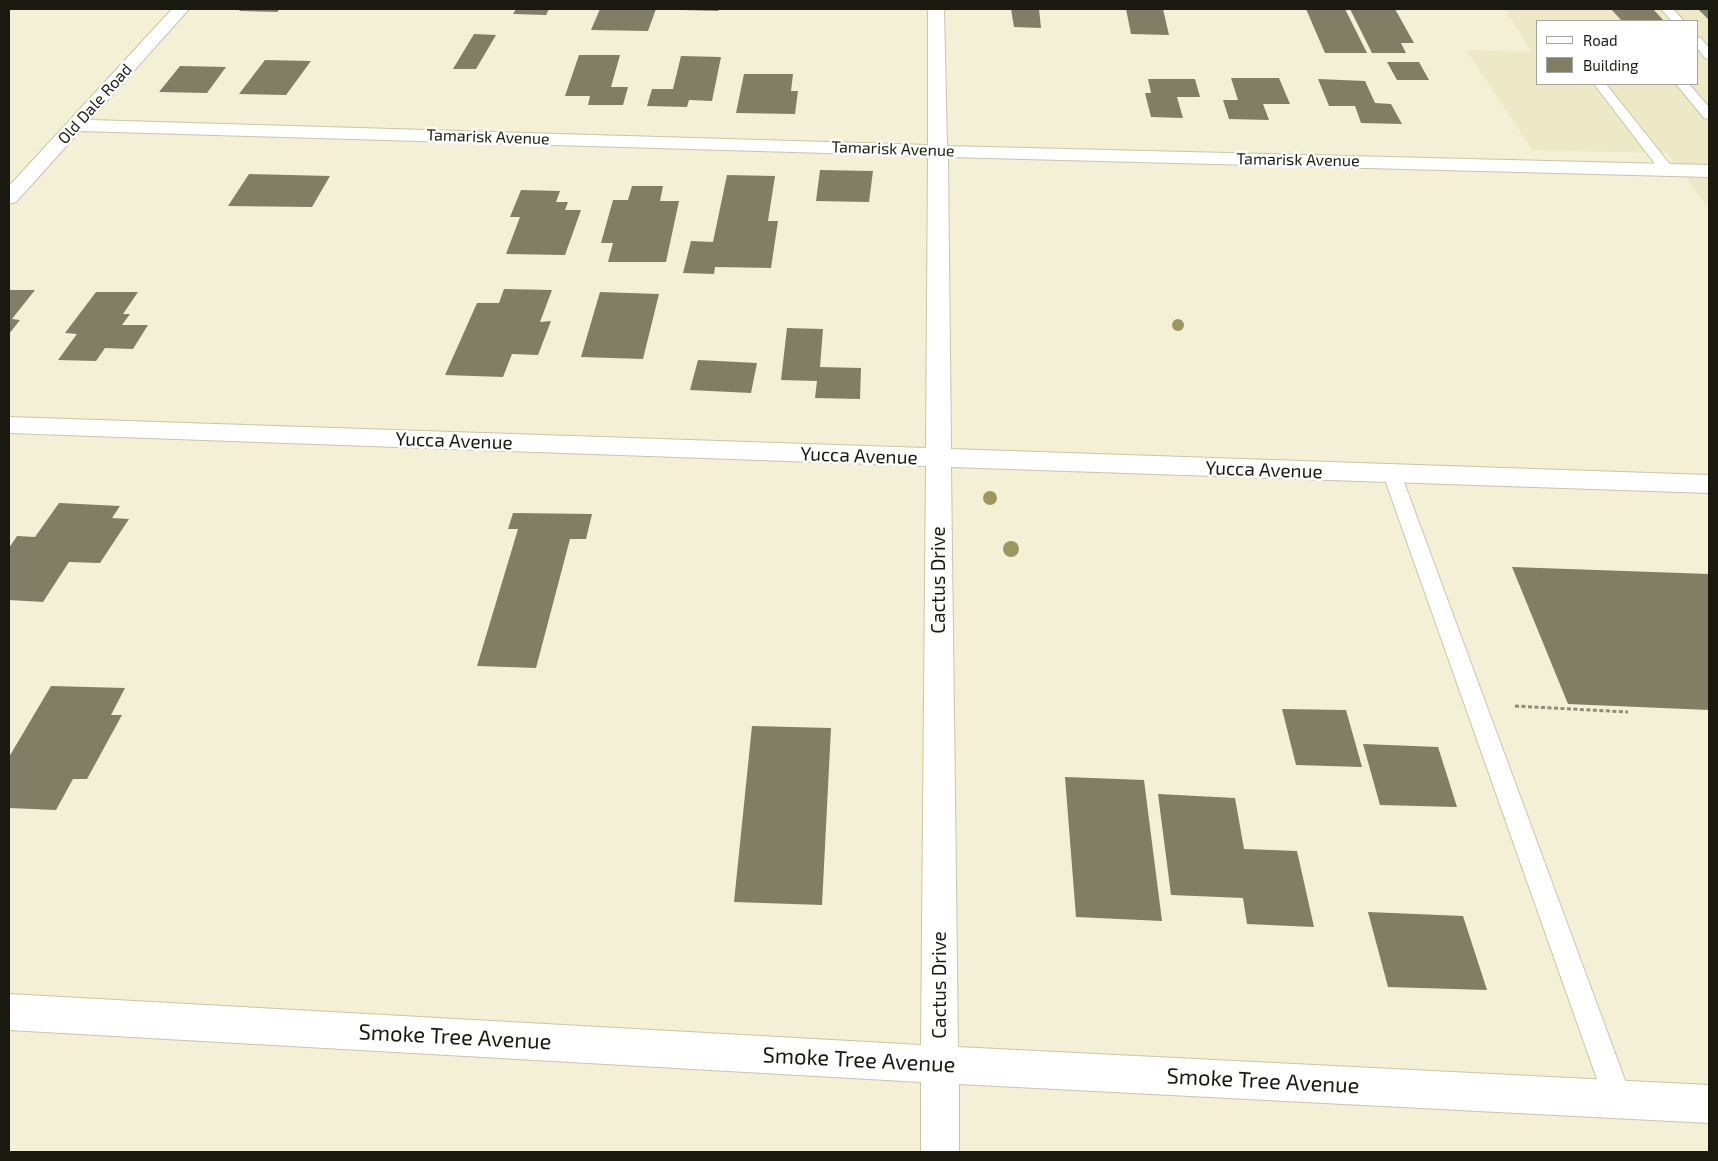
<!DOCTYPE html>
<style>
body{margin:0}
#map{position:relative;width:1718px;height:1161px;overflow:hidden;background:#f4f0d5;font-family:"Exo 2",sans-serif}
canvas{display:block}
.frame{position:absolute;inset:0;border:10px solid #1a190f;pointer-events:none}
.legend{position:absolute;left:1536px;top:20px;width:162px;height:65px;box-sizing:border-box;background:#fff;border:1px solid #a3a39f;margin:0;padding:6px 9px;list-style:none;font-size:15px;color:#1a190f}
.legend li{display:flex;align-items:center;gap:10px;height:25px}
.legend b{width:25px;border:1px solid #a3a39f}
</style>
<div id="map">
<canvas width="1718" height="1161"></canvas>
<div class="frame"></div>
<ul class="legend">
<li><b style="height:6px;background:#fff"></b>Road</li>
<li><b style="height:14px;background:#817e65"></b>Building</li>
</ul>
</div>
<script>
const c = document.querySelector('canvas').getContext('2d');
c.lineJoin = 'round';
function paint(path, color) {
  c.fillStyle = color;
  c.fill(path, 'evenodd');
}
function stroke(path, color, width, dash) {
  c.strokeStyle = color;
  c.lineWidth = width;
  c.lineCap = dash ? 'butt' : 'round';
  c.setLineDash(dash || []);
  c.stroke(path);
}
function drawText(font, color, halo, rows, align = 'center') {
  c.font = font + ' "Exo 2",sans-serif';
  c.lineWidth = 5;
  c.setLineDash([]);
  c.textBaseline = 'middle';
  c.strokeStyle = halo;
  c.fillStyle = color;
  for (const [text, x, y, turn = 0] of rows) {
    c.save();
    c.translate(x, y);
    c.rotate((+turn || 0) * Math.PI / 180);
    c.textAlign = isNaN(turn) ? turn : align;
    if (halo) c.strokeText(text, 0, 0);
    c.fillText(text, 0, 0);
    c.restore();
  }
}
const built = new Path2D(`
 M1505 9H1709V208L1666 153 1532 150 1466 50 1531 52ZM1537 21H1697V84H1537Z`);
const building = new Path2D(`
 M241 9H280L277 12 239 11Z
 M516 9H549L546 15 513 14Z
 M600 9H656L648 31 591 30Z
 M680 9H719L718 11 680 10Z
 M1011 9H1039L1041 28 1014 27Z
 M1126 9H1163L1169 35 1131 34Z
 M1306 9H1345L1367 53H1325Z
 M1350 9H1395L1414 43H1401L1406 53H1372Z
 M1611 9H1653L1664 21H1622Z
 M1698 9H1709V20Z
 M474 34 496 35 476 69H453Z
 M579 55H620L611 87H628L623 105H588L590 96H565Z
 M681 56 721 57 712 101 689 100 687 107 647 106 652 89H673Z
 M265 60 311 61 286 95 239 94Z
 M1387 62H1419L1429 80H1397Z
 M180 66 226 67 207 93 159 92Z
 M744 74H793L791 91H798L795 114 736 113Z
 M1231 78H1279L1290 104H1263L1269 120 1229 119 1223 100H1238Z
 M1148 79H1195L1200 97H1177L1183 118 1151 117 1145 93H1151Z
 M1318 79 1365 81 1375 103 1391 104 1402 124 1361 123 1355 106H1329Z
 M820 170 873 171 869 202 816 201Z
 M249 174 330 176 312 207 228 206Z
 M727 175 775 176 768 221H778L771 268 715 267 714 274 683 273 691 241 713 242Z
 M632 186H663L660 201H679L666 262H608L613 243H601L613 200H628Z
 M521 190 560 191 556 202H568L565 210H581L565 255 506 254 520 217H510Z
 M504 289 552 290 540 322 551 321 538 355 512 354 503 377 445 375 477 303H499Z
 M9 290H35L12 319 20 320 9 334Z
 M96 292H138L123 314H130L122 325H148L133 349 105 348 96 361 58 360 77 334 65 333Z
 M600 292 659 294 643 359 581 357Z
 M787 328 823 329 820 367 861 368 860 399 815 398 817 381 781 380Z
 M698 360 757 363 751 393 690 390Z
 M59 503 120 506 112 518 129 519 100 563 69 562 43 602 9 600V548L17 536 35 537Z
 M513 513 592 514 586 539H570L536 668 477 666 518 529H508Z
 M1512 567 1709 574V710L1568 704Z
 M51 686 125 688 111 715H122L87 779H73L56 810 9 808V757Z
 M1282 709 1346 710 1362 767 1296 765Z
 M752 726 831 728 822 905 734 902Z
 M1363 744 1438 747 1457 807 1380 805Z
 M1065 777 1144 780 1162 921 1076 917Z
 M1158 794 1235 798 1244 849 1297 851 1314 927 1247 924 1243 898 1171 895Z
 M1368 912 1463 916 1487 990 1388 987Z`);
const path = new Path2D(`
 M1515 706 1628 712`);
const service = new Path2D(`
 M1661 9H1673L1684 21H1672Z
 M1697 37 1701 38 1709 48V59L1705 58 1697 48Z
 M1594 84H1606L1672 167 1674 170 1672 173H1662Z
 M1676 84H1689L1709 107V119L1704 118Z
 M1392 467 1399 469 1401 474 1632 1099 1628 1109 1618 1113 1608 1109 1604 1099 1383 474 1385 469Z`);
const minor = new Path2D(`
 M172 9H189L90 120 928 145V9H944L947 146 1709 165V177L948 157 951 449 1709 475V493L951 467 958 1047 1709 1085V1123L959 1084V1152H921V1082L9 1030V994L921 1045 926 466 9 433V417L926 448 928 156 80 131 16 202 9 204V186Z`);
const trees = [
 [1178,325,6],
 [990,498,7],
 [1011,549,8]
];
const farStreetnames = [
 ["Old Dale Road",95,104,-48],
 ["Tamarisk Avenue",488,137,2],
 ["Tamarisk Avenue",893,149,2],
 ["Tamarisk Avenue",1298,160,1]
];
const streetNames = [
 ["Yucca Avenue",454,441,2],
 ["Yucca Avenue",859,456,2],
 ["Yucca Avenue",1264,470,2],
 ["Cactus Drive",939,580,-90],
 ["Cactus Drive",940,985,-90]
];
const nearStreetnames = [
 ["Smoke Tree Avenue",455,1037,3],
 ["Smoke Tree Avenue",859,1060,3],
 ["Smoke Tree Avenue",1263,1081,3]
];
paint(built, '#ede8c5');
paint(building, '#817e65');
stroke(service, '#c9c5ab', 2);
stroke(minor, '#c9c5ab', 2);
stroke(path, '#8f8d7a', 3, [4, 2.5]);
paint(service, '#fff');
paint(minor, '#fff');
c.fillStyle = '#9e9661';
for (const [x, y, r] of trees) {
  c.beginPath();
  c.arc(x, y, r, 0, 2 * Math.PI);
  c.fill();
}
drawText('16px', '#1a190f', '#fff', farStreetnames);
drawText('19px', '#1a190f', '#fff', streetNames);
drawText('22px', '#1a190f', '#fff', nearStreetnames);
</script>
